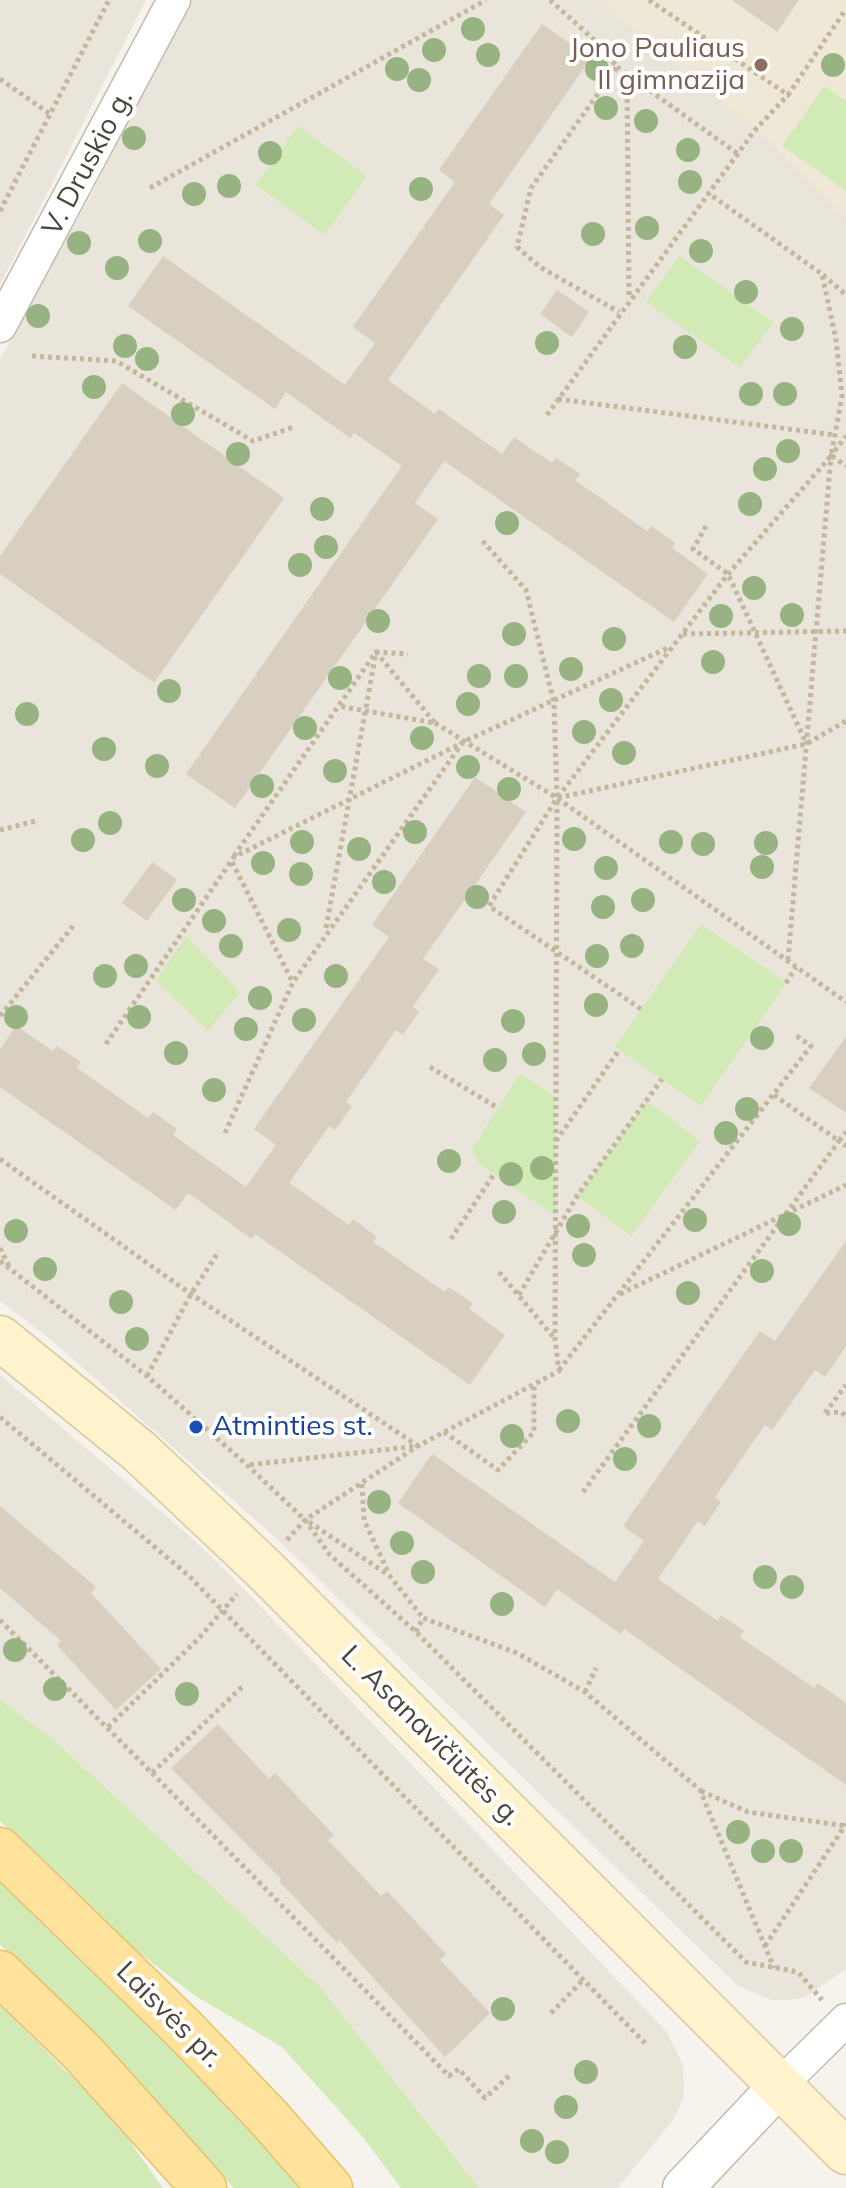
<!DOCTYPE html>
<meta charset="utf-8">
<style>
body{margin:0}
canvas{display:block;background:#f6f3ec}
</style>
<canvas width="846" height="2188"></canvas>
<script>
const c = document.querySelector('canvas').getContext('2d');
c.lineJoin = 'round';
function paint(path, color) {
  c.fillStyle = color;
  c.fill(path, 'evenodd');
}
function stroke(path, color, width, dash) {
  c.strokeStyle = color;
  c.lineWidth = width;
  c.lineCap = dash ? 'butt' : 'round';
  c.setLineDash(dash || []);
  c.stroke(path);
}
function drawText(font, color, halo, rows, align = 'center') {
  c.font = font + ' Mulish,sans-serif';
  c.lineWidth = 8;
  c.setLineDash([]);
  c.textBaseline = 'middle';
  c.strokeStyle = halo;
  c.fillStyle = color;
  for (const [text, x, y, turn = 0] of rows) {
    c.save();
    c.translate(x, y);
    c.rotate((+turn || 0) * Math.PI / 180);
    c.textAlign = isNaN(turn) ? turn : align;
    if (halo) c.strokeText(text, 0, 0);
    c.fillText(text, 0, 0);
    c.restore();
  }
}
const residential = new Path2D(`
 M0 0H146L0 285Z
 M191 0H846V1969L804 1998 774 2001 738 1986 277 1539 50 1339 0 1301V359L92 193Z
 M0 1375 185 1532 238 1583 667 2032 683 2065 684 2097 673 2120 618 2188H479L320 1987 54 1740 0 1700Z`);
const education = new Path2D(`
 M598 0H846V219L767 139Z`);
const green = new Path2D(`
 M824 86 846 101V191L782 146Z
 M298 126 367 176 325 235 256 185Z
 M679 256 773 322 740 368 646 302Z
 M701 924 786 983 701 1106 615 1047Z
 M186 936 240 992 208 1031 156 981Z
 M520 1073 555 1097 556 1216 479 1164 472 1150Z
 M647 1101 700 1141 631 1236 577 1196Z
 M0 1700 54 1740 320 1987 479 2188H401L362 2136 282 2047 194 1995 138 1952 0 1821Z
 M0 1882 125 1995 302 2188H234L68 2007 0 1945Z
 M0 2005 112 2117 163 2188H0Z`);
const building = new Path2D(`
 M732 0H799L777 32Z
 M542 24 591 58 489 204 504 215 388 380 435 414 439 409 502 454 514 437 552 463 556 458 580 474 575 480 647 531 651 526 675 543 672 548 708 574 674 622 444 461 415 503 438 519 235 808 186 774 402 466 354 433 350 438 286 392 275 409 128 306 163 256 345 385 375 343 353 327 455 182 439 170Z
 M557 290 589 312 572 337 540 314Z
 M122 383 284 498 154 683 0 574V556Z
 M475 777 526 812 423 959 439 969 413 1007 419 1012 403 1035 396 1030 346 1102 352 1106 335 1130 329 1126 289 1183 349 1225 353 1219 377 1237 373 1242 445 1292 449 1287 473 1304 469 1309 505 1335 470 1385 255 1234 252 1239 188 1193 176 1210 0 1087V1049L16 1026 53 1051 57 1046 81 1062 77 1068 148 1118 153 1112 177 1129 173 1135 246 1187 276 1145 254 1129 389 937 372 925Z
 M152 862 177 880 147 921 122 903Z
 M846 1037V1113L809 1088Z
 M846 1241V1346L825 1377 815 1370 772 1430 765 1425 715 1497 721 1502 705 1526 698 1521 658 1579 718 1621 721 1615 744 1631 740 1637 814 1688 818 1683 846 1703V1785L624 1629 621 1634 557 1589 545 1607 398 1503 432 1454 615 1582 644 1541 623 1526 760 1331 775 1341Z
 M0 1506 96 1587 91 1593 161 1669 116 1710 57 1645 61 1641 0 1588Z
 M218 1724 269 1779 275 1773 334 1835 328 1840 381 1896 387 1891 446 1954 440 1960 490 2013 445 2057 339 1940 337 1943 279 1881 281 1879 171 1768Z`);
const path = new Path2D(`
 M550 0 601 46 617 67 531 188 517 247 540 267 619 312
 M649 0 788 95 846 9
 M617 67 738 154
 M627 75 629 299
 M0 79 50 114
 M150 188 486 0
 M0 211 109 0
 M823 275 846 295
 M32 356 116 361 253 441 294 427
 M558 399 835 435
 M547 415 755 130 788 95
 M832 456 846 466
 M706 526 693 549 728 574 806 743
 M683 634 846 631
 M435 723 557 798 806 744 846 721
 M558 797 728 574 831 456 842 396 836 340 822 274 708 193
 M0 830 36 821
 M234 856 376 652 435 723 338 706
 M232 862 292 981
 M326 928 376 652 408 654
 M788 960 831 456 846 436
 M786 983 796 967
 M641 1009 489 906 557 798 846 1002
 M0 1016 73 926
 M106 1044 234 857 462 743
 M430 1067 498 1108
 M774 1095 839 1141 846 1132
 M225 1133 293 982 463 742 670 647
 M556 1141 619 1050
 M0 1159 191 1294 418 1446 248 1465
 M451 1239 494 1174
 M0 1248 10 1268
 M0 1261 147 1376 247 1465 305 1520 330 1555 416 1632 746 1962 798 1972 822 2000
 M499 1272 555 1339
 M620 1294 846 1185
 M519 1295 577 1196 662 1079
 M559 1370 811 1046 794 1034
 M147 1376 191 1294 219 1251
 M825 1413 846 1385
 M826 1413 841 1412 846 1416
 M0 1417 188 1575 645 2043
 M444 1432 498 1470 534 1432V1385
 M362 1484 364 1520 388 1572
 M583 1492 839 1141 846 1146
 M309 1522 390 1576 423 1618
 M287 1540 305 1520 418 1446 559 1371 555 1340 557 798 554 703 526 590 480 538
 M0 1620 152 1773 243 1686
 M416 1632 423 1618 517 1653 585 1692 700 1790 774 1968
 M585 1692 596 1668
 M108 1727 198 1639 237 1594
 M152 1773 449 2076 459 2069 485 2098 510 2075
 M701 1791 748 1812 846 1826
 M765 1946 846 1824
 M551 2013 583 1980`);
const minor = new Path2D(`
 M0 326 174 0
 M781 2084 846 2020`);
const tertiary = new Path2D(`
 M683 2188 781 2084`);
const secondary = new Path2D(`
 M0 1338 140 1452 262 1567 846 2152`);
const primary = new Path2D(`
 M0 1850 183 2028 270 2119 330 2188
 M0 1973 81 2051 204 2188`);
const trees = [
 [473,29],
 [434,50],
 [488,55],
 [833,65],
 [397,69],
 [597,69],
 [419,80],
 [606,108],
 [646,121],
 [134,138],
 [688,150],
 [270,153],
 [690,182],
 [229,186],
 [421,189],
 [194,194],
 [647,228],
 [593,234],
 [150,241],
 [79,243],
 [701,251],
 [117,268],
 [746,292],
 [38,316],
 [792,329],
 [547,343],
 [125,346],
 [685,347],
 [147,359],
 [94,387],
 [751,394],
 [785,394],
 [183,414],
 [788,451],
 [238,454],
 [765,469],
 [750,504],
 [322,509],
 [507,523],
 [326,547],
 [300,565],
 [754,588],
 [792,615],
 [721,616],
 [378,621],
 [514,634],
 [614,639],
 [713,662],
 [571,669],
 [479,676],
 [516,676],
 [340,678],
 [169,691],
 [611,700],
 [468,704],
 [27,714],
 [305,728],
 [584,732],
 [422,738],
 [104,749],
 [624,753],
 [157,766],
 [468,767],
 [335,771],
 [262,786],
 [509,789],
 [110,823],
 [415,832],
 [574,839],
 [83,840],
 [302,842],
 [671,842],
 [766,843],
 [703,844],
 [359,849],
 [263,863],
 [762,867],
 [606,868],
 [301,874],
 [384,882],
 [477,897],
 [184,900],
 [643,900],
 [603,907],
 [214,921],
 [289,930],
 [231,946],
 [632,946],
 [597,956],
 [136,966],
 [105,976],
 [336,976],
 [260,998],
 [596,1005],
 [16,1017],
 [139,1017],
 [304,1020],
 [513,1021],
 [246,1029],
 [762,1038],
 [176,1053],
 [534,1054],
 [495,1060],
 [214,1090],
 [747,1109],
 [726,1133],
 [449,1161],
 [542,1168],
 [511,1174],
 [504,1212],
 [695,1220],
 [789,1224],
 [578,1226],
 [16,1231],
 [584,1255],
 [45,1269],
 [762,1271],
 [688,1293],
 [121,1302],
 [137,1339],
 [568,1421],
 [649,1426],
 [512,1436],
 [625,1459],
 [379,1502],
 [402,1543],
 [423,1572],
 [765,1577],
 [792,1587],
 [502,1604],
 [15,1650],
 [55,1689],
 [187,1694],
 [738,1832],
 [763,1851],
 [791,1851],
 [503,2009],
 [586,2072],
 [566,2107],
 [532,2141],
 [557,2152]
];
const markers = [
 [761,65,8,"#8d6e63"],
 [196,1427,8,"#1a4fb4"]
];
const educationNames = [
 ["Jono Pauliaus",745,49],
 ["II gimnazija",745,81]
];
const streetNames = [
 ["V. Druskio g.",88,163,-62],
 ["L. Asanavičiūtės g.",431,1736,45],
 ["Laisvės pr.",169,2015,45]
];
const transitNames = [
 ["Atminties st.",212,1427]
];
paint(residential, '#eae5da');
paint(education, '#efe8d6');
paint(green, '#d2eab5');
paint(building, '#d8cfc1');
stroke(minor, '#c2bbae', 35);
stroke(tertiary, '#c2bbae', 43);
stroke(secondary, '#d6c79b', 47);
stroke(primary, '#e6c16a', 47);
stroke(path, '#c4b79f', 5, [4, 4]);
stroke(minor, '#fff', 32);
stroke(tertiary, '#fff', 40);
stroke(secondary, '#fff3cd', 44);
stroke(primary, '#ffe39c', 44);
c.fillStyle = '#97b381';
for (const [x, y] of trees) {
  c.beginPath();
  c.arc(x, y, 12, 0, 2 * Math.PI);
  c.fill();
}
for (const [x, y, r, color] of markers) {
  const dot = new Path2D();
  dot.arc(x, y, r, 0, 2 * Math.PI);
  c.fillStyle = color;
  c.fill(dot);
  stroke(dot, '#fff', 3);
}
drawText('28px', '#785e54', '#fff', educationNames, 'right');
drawText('28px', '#4b4439', '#fff', streetNames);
drawText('28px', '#164399', '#fff', transitNames, 'left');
</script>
